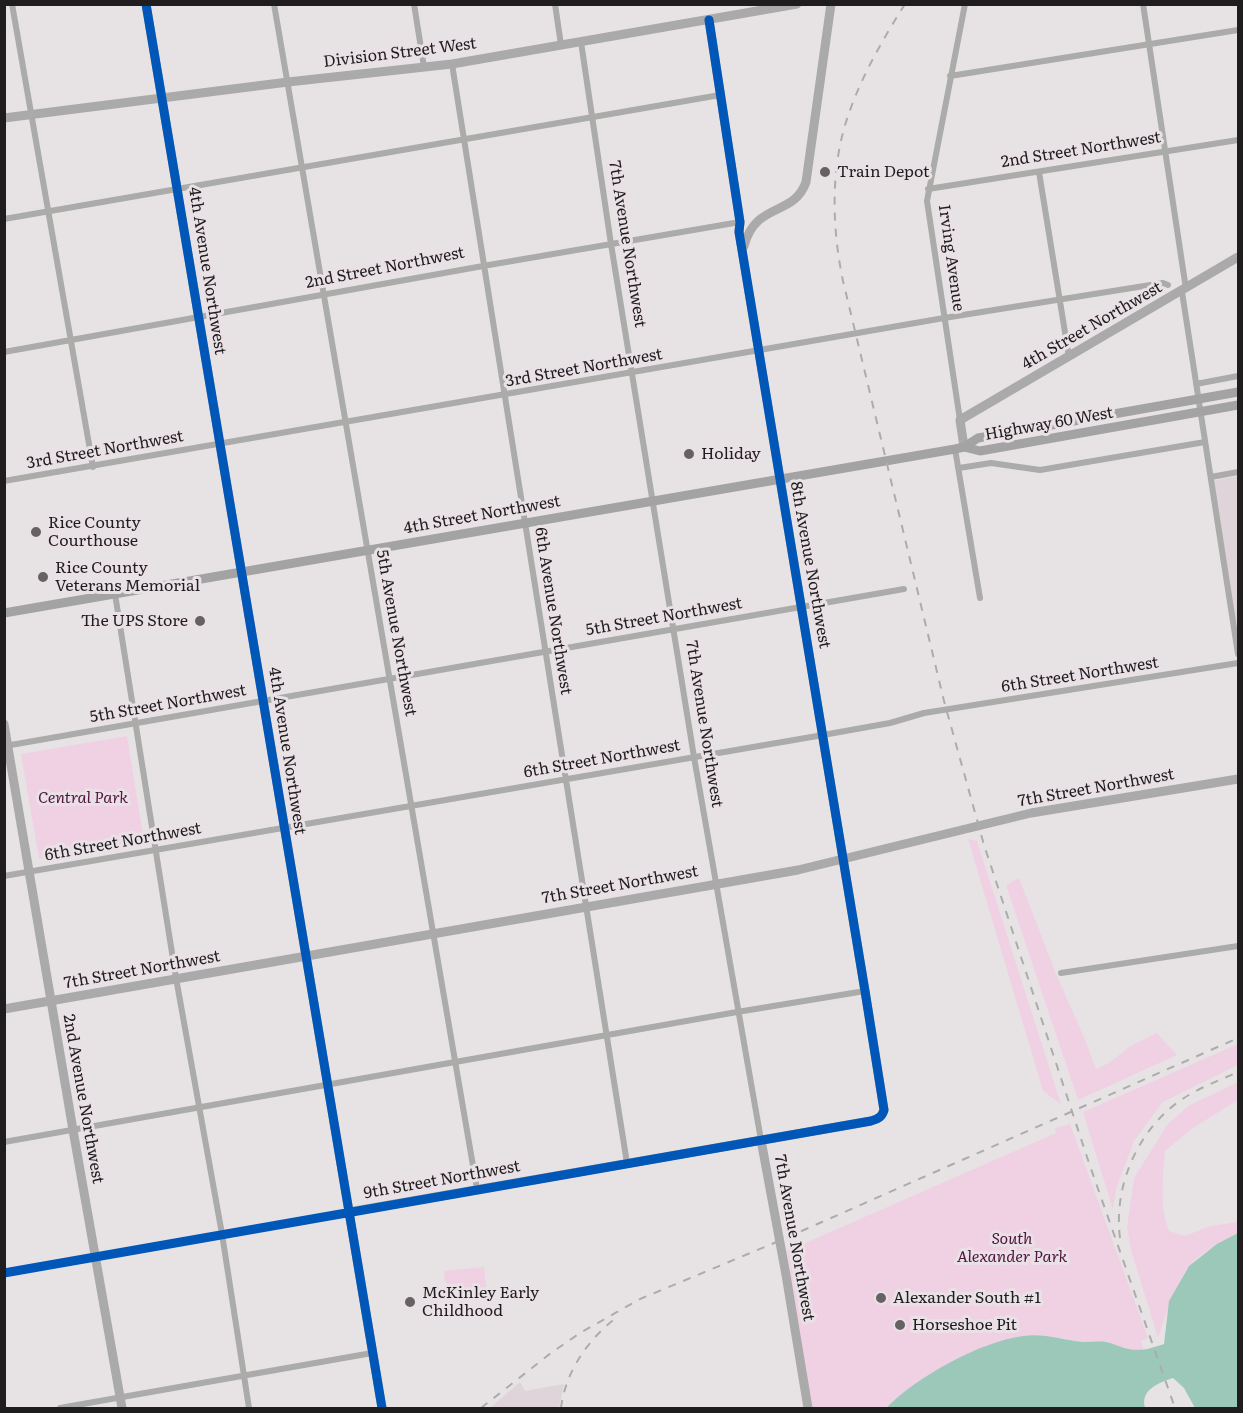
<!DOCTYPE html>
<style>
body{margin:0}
#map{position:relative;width:1243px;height:1413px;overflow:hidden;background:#e7e3e5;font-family:Literata,serif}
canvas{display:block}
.frame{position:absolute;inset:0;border:6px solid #201d1f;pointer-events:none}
</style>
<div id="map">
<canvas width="1243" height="1413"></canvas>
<div class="frame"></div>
</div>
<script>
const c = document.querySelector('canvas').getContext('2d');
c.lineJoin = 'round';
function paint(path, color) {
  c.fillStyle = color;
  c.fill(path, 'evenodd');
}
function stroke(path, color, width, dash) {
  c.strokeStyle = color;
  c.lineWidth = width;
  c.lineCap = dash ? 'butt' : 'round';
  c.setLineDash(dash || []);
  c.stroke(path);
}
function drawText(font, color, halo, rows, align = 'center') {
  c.font = font + ' Literata,serif';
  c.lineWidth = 6;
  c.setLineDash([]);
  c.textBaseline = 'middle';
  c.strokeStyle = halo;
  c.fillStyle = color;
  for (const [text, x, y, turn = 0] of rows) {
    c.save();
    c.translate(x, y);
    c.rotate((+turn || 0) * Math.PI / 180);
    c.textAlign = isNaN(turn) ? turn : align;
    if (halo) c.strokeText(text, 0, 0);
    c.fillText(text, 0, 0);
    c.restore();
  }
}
const built = new Path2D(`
 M1238 476V638L1212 481Z
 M520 1382 525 1391 564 1384 559 1408H490Z`);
const green = new Path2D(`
 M127 736 144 841 39 859 21 754Z
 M968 839 977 841 1061 1104 1043 1091Z
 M1019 878 1057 976 1084 1037 1096 1069 1109 1063 1129 1047 1157 1033 1177 1055 1078 1100 1006 885Z
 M1238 1044V1065L1163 1102 1134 1141 1116 1189 1113 1210 1083 1112Z
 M1238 1082V1100L1193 1128 1165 1151C1163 1179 1159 1205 1169 1231L1185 1236 1210 1226 1238 1222V1237C1221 1243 1203 1251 1190 1265 1178 1278 1164 1320 1158 1338L1131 1250 1127 1227 1134 1178 1167 1125 1188 1106Z
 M1070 1124 1148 1338 1141 1341 1144 1351 1123 1348 1108 1342H1082L1061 1338 1025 1336 1000 1342 893 1401 886 1408H812L787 1251 1056 1133 1055 1128Z
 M484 1267 487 1295 459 1298 445 1281 444 1271Z`);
const water = new Path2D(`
 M1238 1233V1408H1195L1184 1388 1173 1378C1158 1383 1140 1390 1145 1408H886C917 1377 979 1342 1023 1336 1043 1333 1064 1340 1083 1342 1091 1342 1099 1341 1106 1342 1112 1343 1118 1346 1124 1348 1140 1352 1149 1349 1164 1344L1169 1301 1189 1266 1217 1244Z`);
const street = new Path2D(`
 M12 4 93 467
 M274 4 477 1189
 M414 4 424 67
 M555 4 561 45
 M1143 4 1186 289
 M581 42 611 244 694 757 761 1140
 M452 64 627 1163
 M950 76 1238 30
 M1039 172 1069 357
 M928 189 1238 140
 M4 219 720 95
 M1182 292 1238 654
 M4 352 483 266 740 222
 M1196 384 1238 376
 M960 420 927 201 965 4
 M955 449 980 598
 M959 468 991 463 1040 470 1205 442
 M1211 477 1238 472
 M4 481 944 318 1163 283 1168 285
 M115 594 176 978 222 1234 249 1408
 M5 746 904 589
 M4 876 823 735 890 723 924 713 1238 663
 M1061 973 1238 946
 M4 1142 737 1012 865 991
 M4 1273 349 1212
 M60 1408 372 1353`);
const secondary = new Path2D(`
 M146 4 382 1408
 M4 118 288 82 452 64 797 4
 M744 246C756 201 794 217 806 182L831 4
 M964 447 960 420 1238 257
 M4 724 73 1130 122 1408
 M4 1009 798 870 1031 813 1238 779
 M761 1140 786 1275 808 1408
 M349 1212 871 1121C878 1119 882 1117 884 1110L865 991 739 232 740 222 709 20`);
const primary = new Path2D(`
 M964 447 980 451 1238 405
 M4 613 955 449 964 447 978 438 1238 392`);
const rail = new Path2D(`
 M905 4C883 39 861 77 848 116 830 168 832 228 843 281L944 701 984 845 1090 1166 1175 1408
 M1120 1238C1113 1185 1139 1127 1184 1098 1201 1087 1220 1080 1238 1072
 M481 1408 551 1353 580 1333 640 1299 779 1241 1238 1038
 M561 1408C565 1373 588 1339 616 1318`);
const cycleway = new Path2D(`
 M146 4 382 1408
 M4 1273 871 1121C878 1119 882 1117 884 1110L865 991 739 232 740 222 709 20`);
const markers = [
 [825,172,6,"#666264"],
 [689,454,6,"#666264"],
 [36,532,6,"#666264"],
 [43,577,6,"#666264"],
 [200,621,6,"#666264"],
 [881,1298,6,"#666264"],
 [410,1302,6,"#666264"],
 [900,1325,6,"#666264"]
];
const streetNames = [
 ["Division Street West",400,53,-7],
 ["2nd Street Northwest",1081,150,-9],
 ["7th Avenue Northwest",627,244,81],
 ["Irving Avenue",951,258,82],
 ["2nd Street Northwest",385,268,-11],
 ["4th Avenue Northwest",207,271,81],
 ["4th Street Northwest",1092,326,-30],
 ["3rd Street Northwest",584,368,-10],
 ["Highway 60 West",1049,424,-10],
 ["3rd Street Northwest",105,450,-10],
 ["4th Street Northwest",482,515,-10],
 ["8th Avenue Northwest",810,565,80],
 ["6th Avenue Northwest",553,611,81],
 ["5th Street Northwest",664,617,-10],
 ["5th Avenue Northwest",396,633,80],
 ["6th Street Northwest",1080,675,-9],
 ["5th Street Northwest",168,704,-10],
 ["7th Avenue Northwest",704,724,81],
 ["4th Avenue Northwest",287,751,81],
 ["6th Street Northwest",602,759,-10],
 ["7th Street Northwest",1096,788,-10],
 ["6th Street Northwest",123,842,-10],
 ["7th Street Northwest",620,885,-10],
 ["7th Street Northwest",142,970,-10],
 ["2nd Avenue Northwest",83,1099,80],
 ["9th Street Northwest",442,1180,-10],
 ["7th Avenue Northwest",794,1238,80]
];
const poiNames = [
 ["Train Depot",837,172],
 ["Holiday",701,454],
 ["Rice County",48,523],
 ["Courthouse",48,541],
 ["Rice County",55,568],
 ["Veterans Memorial",55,586],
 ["The UPS Store",188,621,"right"],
 ["McKinley Early",422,1293],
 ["Childhood",422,1311],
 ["Alexander South #1",893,1298],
 ["Horseshoe Pit",912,1325]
];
const parkNames = [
 ["Central Park",83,798],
 ["South",1012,1239],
 ["Alexander Park",1012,1257]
];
paint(built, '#ded4da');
paint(green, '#efd1e3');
paint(water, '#9cc8ba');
stroke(street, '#ababaa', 6);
stroke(secondary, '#abaaaa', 9);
stroke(primary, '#a4a3a4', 9);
stroke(rail, '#acacac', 2, [8, 8]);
stroke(cycleway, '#0057b8', 9);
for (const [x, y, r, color] of markers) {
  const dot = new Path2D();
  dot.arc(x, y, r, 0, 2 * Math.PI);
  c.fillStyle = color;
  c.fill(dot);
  stroke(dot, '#e9e1e6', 2);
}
drawText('16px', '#201d1f', '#e9e1e6', streetNames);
drawText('16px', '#201d1f', '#e9e1e6', poiNames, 'left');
drawText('italic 16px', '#511640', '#e9e1e6', parkNames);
</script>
